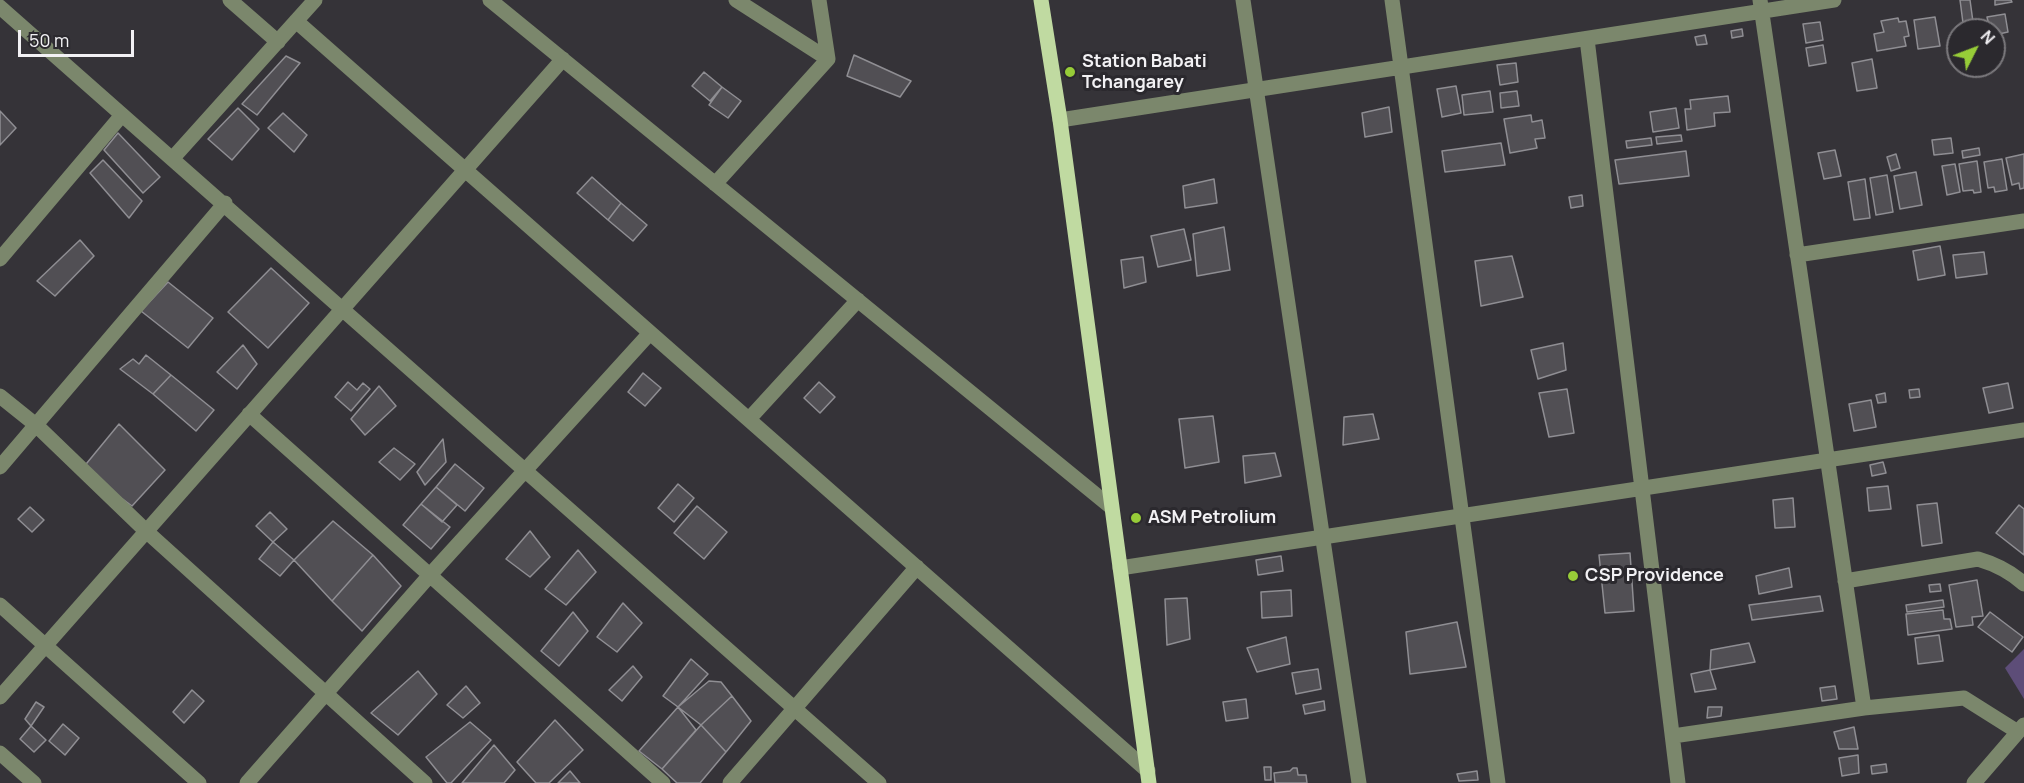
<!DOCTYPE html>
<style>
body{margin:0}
#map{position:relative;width:2024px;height:783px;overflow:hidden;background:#353338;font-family:Manrope,sans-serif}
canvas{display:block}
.north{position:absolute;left:1946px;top:18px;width:60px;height:60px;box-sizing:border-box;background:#2b292e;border:2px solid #7b797d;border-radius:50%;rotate:48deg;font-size:16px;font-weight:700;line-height:24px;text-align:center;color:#f2f1f4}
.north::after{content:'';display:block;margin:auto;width:21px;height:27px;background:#97cc38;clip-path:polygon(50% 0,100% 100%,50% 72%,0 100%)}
.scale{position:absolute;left:18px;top:30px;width:116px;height:27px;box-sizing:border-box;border:3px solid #f2f1f4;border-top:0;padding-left:8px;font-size:18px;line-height:21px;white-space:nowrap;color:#f2f1f4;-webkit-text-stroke:4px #2b292e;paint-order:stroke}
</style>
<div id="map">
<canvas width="2024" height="783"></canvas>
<div class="north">N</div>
<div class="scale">50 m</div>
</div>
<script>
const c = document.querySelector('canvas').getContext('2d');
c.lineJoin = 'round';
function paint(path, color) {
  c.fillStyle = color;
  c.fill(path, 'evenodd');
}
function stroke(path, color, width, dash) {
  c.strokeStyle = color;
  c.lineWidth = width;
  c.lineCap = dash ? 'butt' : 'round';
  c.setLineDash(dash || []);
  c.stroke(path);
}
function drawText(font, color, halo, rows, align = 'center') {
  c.font = font + ' Manrope,sans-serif';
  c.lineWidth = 6;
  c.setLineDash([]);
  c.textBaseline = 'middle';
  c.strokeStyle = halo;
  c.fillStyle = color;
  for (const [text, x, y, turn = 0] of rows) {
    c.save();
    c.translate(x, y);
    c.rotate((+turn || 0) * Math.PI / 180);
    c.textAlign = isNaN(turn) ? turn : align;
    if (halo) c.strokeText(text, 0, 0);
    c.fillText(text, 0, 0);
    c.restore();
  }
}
const green = new Path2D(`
 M2024 649V699L2005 668Z`);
const building = new Path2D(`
 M1960 0H1970L1973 22 1963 23Z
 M1995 0H2011L2012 2 1995 5Z
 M2005 14 2008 32 1994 35V30H1990L1987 17Z
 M1935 17 1940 46 1918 49 1914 20Z
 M1898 18 1899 22 1906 21 1909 36 1904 37 1906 46 1877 51 1874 34 1884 32 1881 21Z
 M1820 22 1823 40 1806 43 1803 24Z
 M1742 29 1743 36 1732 38 1731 31Z
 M1705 35 1707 44 1697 45 1695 37Z
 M1823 45 1826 63 1809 66 1806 48Z
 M854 55 911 81 900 97 847 76Z
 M286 56 300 63 257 115 242 104Z
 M1872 59 1877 88 1857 91 1852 63Z
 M1516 63 1518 82 1500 85 1497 65Z
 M704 72 722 87 710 101 692 86Z
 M1456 86 1461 113 1442 117 1437 89Z
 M722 87 741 101 728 118 709 105Z
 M1490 91 1493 112 1464 115 1462 95Z
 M1517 91 1519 106 1501 108 1500 93Z
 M1728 96 1730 112 1714 113 1715 126 1687 130 1685 109H1691L1690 100Z
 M1389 107 1392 132 1365 137 1362 113Z
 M238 108 259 129 232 160 208 139Z
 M1676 108 1679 128 1653 132 1650 112Z
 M0 111 16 128 0 145Z
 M283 113 307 135 294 152 268 128Z
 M1531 115 1532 122 1542 120 1545 138 1535 139 1537 148 1510 153 1504 119Z
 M118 133 160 177 143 193 104 150Z
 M1681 135 1682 141 1657 144 1656 137Z
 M1651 138 1652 145 1627 148 1626 141Z
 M1951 138 1953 153 1934 155 1932 140Z
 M1501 143 1505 165 1445 172 1442 151Z
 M1979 148 1980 155 1963 158 1962 151Z
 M1835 150 1841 176 1824 179 1818 153Z
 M1686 151 1689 176 1619 184 1615 160Z
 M1896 154 1900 168 1891 171 1887 157Z
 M2024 154V188L2020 189 2019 183 2012 185 2006 158Z
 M2002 159 2007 190 1995 192 1994 187 1988 188 1984 162Z
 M103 160 142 201 129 218 90 173Z
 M1977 161 1981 192 1974 193 1973 190 1963 191 1959 164Z
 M1955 164 1960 192 1947 195 1942 166Z
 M1916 172 1922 205 1900 209 1894 176Z
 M1887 175 1893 212 1876 215 1870 178Z
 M592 177 621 203 608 220 577 193Z
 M1214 179 1217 203 1185 208 1183 186Z
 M1865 179 1870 218 1854 220 1848 182Z
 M1582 195 1583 206 1571 208 1569 197Z
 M621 203 647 225 633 241 608 220Z
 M1224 227 1230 270 1197 276 1193 234Z
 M1184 229 1191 260 1158 267 1151 236Z
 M80 240 94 256 55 296 37 281Z
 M1940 246 1945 275 1918 280 1913 251Z
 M1984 252 1987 274 1956 278 1953 255Z
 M1512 256 1523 297 1481 306 1475 261Z
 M1143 257 1146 282 1124 288 1121 260Z
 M271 268 309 303 268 348 228 312Z
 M168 282 213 318 188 348 141 311Z
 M1563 343 1566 370 1538 379 1531 350Z
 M243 345 257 364 237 389 217 372Z
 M146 355 171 375 153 394 120 369 133 359 139 364Z
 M643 373 661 388 645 406 628 392Z
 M171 375 214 410 196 431 153 394Z
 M348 382 357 390 363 383 370 389 351 411 335 397Z
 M819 382 835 397 820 413 804 398Z
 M2008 383 2013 408 1989 413 1983 388Z
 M379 386 396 406 365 435 351 419Z
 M1567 389 1574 433 1549 437 1539 393Z
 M1919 389 1920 397 1910 398 1909 390Z
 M1885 393 1886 402 1878 403 1876 395Z
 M1871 400 1876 427 1854 431 1849 404Z
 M1373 414 1379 439 1343 445 1344 417Z
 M1213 416 1219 462 1185 468 1179 419Z
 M119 424 165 470 132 506 82 469Z
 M443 439 446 462 425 485 417 472Z
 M394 448 415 464 400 480 379 462Z
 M1275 453 1281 476 1245 483 1243 456Z
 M1883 462 1886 473 1872 476 1870 465Z
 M455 464 484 488 465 511 436 487Z
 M678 484 694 498 674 522 658 508Z
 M1888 486 1891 509 1869 511 1867 488Z
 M436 487 457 505 442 522 421 504Z
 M1793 498 1795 527 1775 528 1773 500Z
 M1937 503 1942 543 1922 546 1917 505Z
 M421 504 450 527 431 549 403 525Z
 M2019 505 2024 509V555L1996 533Z
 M697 506 727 532 704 559 674 533Z
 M30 507 44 520 32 532 18 519Z
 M270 512 287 529 273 542 256 526Z
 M333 521 373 555 332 601 294 560Z
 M530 531 550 557 530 577 506 559Z
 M273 542 294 560 280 576 259 559Z
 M578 550 596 572 566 605 545 589Z
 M1630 553 1634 611 1605 613 1599 555Z
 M373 555 401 586 362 631 332 601Z
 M1281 556 1283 571 1258 575 1256 560Z
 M1789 568 1792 587 1759 594 1756 576Z
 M1977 580 1983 616 1972 617 1973 625 1956 627 1949 585Z
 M1940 584 1941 591 1930 592 1929 585Z
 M1291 590 1292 616 1262 618 1261 592Z
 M1820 596 1823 611 1752 620 1749 605Z
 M1187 598 1190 639 1167 645 1165 599Z
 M1943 600 1944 607 1907 612 1906 605Z
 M623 603 642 623 617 652 597 637Z
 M1943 610 1944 619H1950L1952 629 1908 635 1906 614Z
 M573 612 588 631 559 666 541 651Z
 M1990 612 2023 637 2012 652 1978 627Z
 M1457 622 1466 667 1410 674 1406 632Z
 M1939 635 1943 661 1918 664 1915 638Z
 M1286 637 1290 664 1257 672 1247 648Z
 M1749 643 1755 662 1710 670 1711 650Z
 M691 659 708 674 678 707 663 696Z
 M633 666 642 677 622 701 609 690Z
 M1318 669 1321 689 1296 694 1292 673Z
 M1710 670 1716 689 1695 692 1691 674Z
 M418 671 437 694 398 735 371 713Z
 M709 681 721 682 732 696 701 725 678 707Z
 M466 686 480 703 463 718 447 705Z
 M1835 686 1837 699 1822 701 1820 688Z
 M192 690 204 701 184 723 173 712Z
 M732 696 751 721 726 752 701 725Z
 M1246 699 1248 718 1226 721 1223 702Z
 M1324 701 1325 710 1305 714 1303 705Z
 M36 702 44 707 31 726 25 719Z
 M678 707 696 730 662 769 639 751Z
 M1708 707H1722L1721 716 1707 718Z
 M555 720 583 750 549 783H536L517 762Z
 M470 722 491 740 451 783H447L426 757Z
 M63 724 79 738 65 755 49 741Z
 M701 725 726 752 700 783H677L662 769Z
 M31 726 46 740 34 752 20 739Z
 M1854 727 1858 749H1839L1834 732Z
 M494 745 515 770 504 783H462Z
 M1858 755 1859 773 1842 776 1839 758Z
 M1886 764 1887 772 1872 774 1871 766Z
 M1264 767H1271V780H1265Z
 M1293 768H1297L1298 775H1306L1307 783H1275L1274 773 1290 771Z
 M570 771 580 783H558Z
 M1477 771 1478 780 1459 781 1457 774Z`);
const minor = new Path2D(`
 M230 0 278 42
 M490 0 1111 507
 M736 0 828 59
 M1243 0 1359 783
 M1392 0 1498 783
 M1760 0 1864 708
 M0 7 879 783
 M296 21 1148 771
 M1587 39 1678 783
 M1060 120 1834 0
 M172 159 315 0
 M715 184 828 59 819 0
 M1797 255 2024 221
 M0 259 122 115
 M0 396 36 425 146 531 425 783
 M249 414 663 783
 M749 419 858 300
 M0 467 225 203
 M1120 568 2024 430
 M1845 581 1978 559C1995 564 2011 572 2024 584
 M0 605 199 783
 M0 697 563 59
 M1673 736 1864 708 1964 698 2018 732
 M0 753 34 783
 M247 783 430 575 650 333
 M730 783 917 567
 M1974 783 2024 725`);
const major = new Path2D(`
 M1041 0 1060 120 1149 783`);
const markers = [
 [1070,72,6,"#97cc38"],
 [1136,518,6,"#97cc38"],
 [1573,576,6,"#97cc38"]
];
const poiNames = [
 ["Station Babati",1082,62],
 ["Tchangarey",1082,83],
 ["ASM Petrolium",1148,518],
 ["CSP Providence",1585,576]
];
paint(green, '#5d4d78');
paint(building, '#514f54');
stroke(building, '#8f8e93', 1.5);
stroke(minor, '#7b876c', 15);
stroke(major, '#c0daa1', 15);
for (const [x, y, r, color] of markers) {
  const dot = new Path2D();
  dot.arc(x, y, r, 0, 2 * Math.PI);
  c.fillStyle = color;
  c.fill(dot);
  stroke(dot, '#2b292e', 2);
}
drawText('bold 18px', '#f2f1f4', '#2b292e', poiNames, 'left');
</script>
